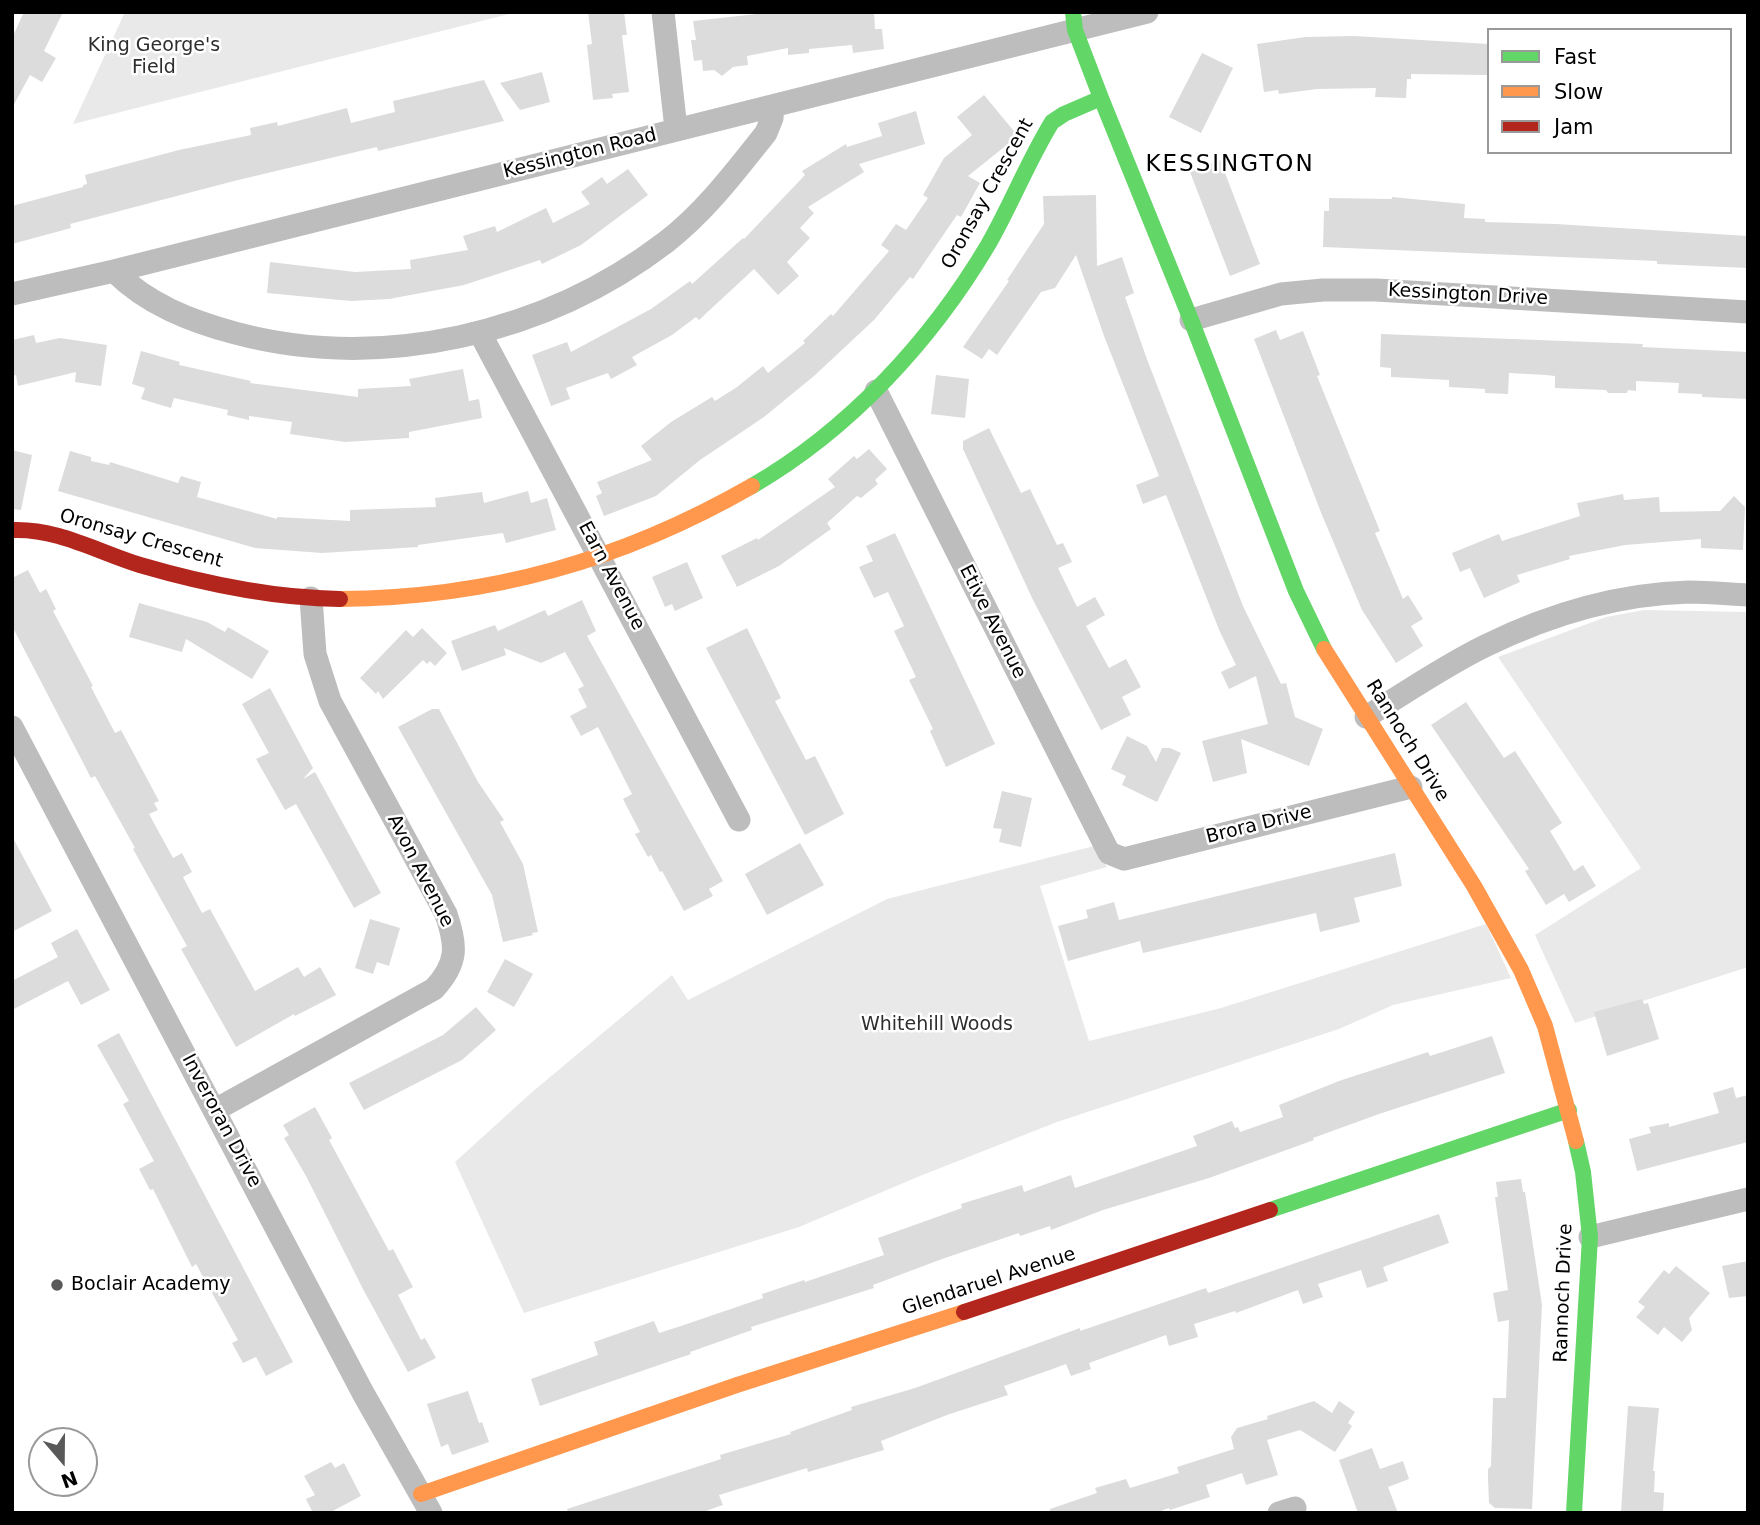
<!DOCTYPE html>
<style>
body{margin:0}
#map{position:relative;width:1760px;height:1525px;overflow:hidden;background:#fff;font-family:"DejaVu Sans",sans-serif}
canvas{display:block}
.frame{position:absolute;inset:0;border:14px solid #000;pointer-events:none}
.legend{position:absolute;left:1487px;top:28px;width:245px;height:126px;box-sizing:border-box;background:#fff;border:2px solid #999;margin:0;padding:9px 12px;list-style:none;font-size:21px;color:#000}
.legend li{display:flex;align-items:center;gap:14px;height:35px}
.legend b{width:35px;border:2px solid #999}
.north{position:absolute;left:28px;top:1427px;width:70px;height:70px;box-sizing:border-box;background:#fff;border:2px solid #999;border-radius:50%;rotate:160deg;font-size:19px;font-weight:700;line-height:28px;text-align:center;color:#000}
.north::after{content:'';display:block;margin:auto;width:24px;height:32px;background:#595959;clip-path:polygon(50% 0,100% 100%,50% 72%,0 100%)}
</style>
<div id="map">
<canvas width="1760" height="1525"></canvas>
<div class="frame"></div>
<ul class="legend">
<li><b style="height:9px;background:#63d668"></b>Fast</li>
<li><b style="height:9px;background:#ff974d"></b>Slow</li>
<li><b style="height:9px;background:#b3261e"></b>Jam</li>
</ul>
<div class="north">N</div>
</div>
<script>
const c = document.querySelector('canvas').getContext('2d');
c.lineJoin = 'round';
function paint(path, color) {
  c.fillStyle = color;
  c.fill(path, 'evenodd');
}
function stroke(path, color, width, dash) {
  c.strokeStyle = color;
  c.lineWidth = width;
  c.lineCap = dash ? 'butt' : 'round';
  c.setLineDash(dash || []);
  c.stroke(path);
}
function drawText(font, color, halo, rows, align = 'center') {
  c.font = font + ' "DejaVu Sans",sans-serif';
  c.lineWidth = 5;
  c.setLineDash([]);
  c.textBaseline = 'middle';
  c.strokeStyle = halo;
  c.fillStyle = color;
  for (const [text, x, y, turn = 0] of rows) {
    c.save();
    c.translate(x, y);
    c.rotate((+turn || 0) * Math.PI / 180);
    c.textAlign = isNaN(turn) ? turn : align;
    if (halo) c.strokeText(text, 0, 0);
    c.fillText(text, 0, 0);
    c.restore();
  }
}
const green = new Path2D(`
 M125 12H517L73 124Z
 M1644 610 1748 612V967L1575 1023 1535 935 1641 868 1498 657 1606 617Z
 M1094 846 1107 867 1040 886 1089 1041 1221 1008 1486 924 1511 978 1393 1005 1339 1029 1057 1122 920 1176 799 1227 524 1313 455 1162 531 1093 672 975 688 1000 887 899Z`);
const building = new Path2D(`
 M24 12H63L44 51 56 58 42 82 30 75 12 108V38Z
 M588 12H624L627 35H622L629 92 612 94 613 98 593 100 587 45 592 44Z
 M775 12H874L875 29H882L884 49 853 53 852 45 809 49V53L788 55V48L747 56 748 65 733 67 722 76 714 70 703 71 702 60 694 61 691 40H696L693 21Z
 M1354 36 1489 44V75L1411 74V79H1407L1406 98 1375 97 1376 88 1317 89 1279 94 1278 90 1264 92 1257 44 1305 37Z
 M1202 53 1233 68 1201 133 1169 117Z
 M542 72 550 102 520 110 500 83Z
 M484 80 504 121 378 151 377 147 234 181 70 224 71 228 12 244V206L83 187V185L87 184 85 175 179 150 251 135 250 128 277 122 278 126 347 108 351 123 395 112 393 101Z
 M984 95 1018 136 968 176 980 183 961 217 957 215 913 279 910 277 874 320 814 376 764 417 700 460 656 496 604 516 596 496 602 493 597 482 652 460 641 446 671 422 712 397 715 401 737 387 763 366 768 373 805 343 803 341 831 314 833 316 889 251 881 245 896 224 906 230 928 198 923 195 944 158 972 135 957 117Z
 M916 111 925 144 859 164 864 172 808 207 814 213 800 228 810 238 787 262 799 276 778 295 754 269 699 320 696 317 672 335 632 357 637 365 611 379 608 373 566 388 570 399 551 406 532 355 567 342 571 352 651 309 690 281 692 284 743 238 744 239 805 175 802 171 846 144 847 147 882 136 878 123Z
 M1220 160 1260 264 1230 276 1190 172Z
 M628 169 648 195 581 245 542 264 540 260 464 285 389 299 351 301 267 293 270 262 355 272 411 269 410 260 468 250 463 236 495 226 497 232 546 208 553 223 590 204 581 192 602 177 607 184Z
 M1096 195 1097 266 1122 257 1134 293 1125 297 1148 362 1243 606 1281 684 1286 683 1295 717 1323 729 1309 766 1241 739 1247 773 1213 782 1202 741 1268 724 1256 676 1229 689 1221 672 1236 665 1220 632 1166 495 1143 504 1136 485 1159 476 1104 336 1076 255 1055 288 1041 292 997 355 989 349 982 359 963 347 1009 281 1007 280 1044 224 1043 196Z
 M1392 197 1465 204 1464 218 1485 219V222L1556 224 1748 236V268L1657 264V261L1323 247 1324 211H1329V198L1392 199Z
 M1276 330 1280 340 1303 331 1320 375 1317 376 1380 531 1375 533 1403 599 1408 595 1423 619 1411 626 1423 646 1396 663 1362 610 1322 515 1254 339Z
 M1381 334 1643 344 1642 347 1748 352V399L1702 397V394L1678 393 1679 383 1636 381V391L1628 390 1627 393H1608L1606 390 1555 388V376L1546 375 1509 373 1508 394 1485 393V389L1449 387V380L1391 377V368L1380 367Z
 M34 335 36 343 60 338 107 345 101 386 75 382 76 372 18 386 16 375 12 376V340Z
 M141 351 180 362 179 365 251 381 250 383 358 397V389L411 386 409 379 463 369 469 401 479 399 482 418 409 432V438L345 442 290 434 292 422 249 416V420L227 415 228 410 174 398 171 408 141 399 145 388 132 384Z
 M936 375 969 379 965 418 931 414Z
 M989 428 1021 493 1030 489 1057 545 1063 543 1072 562 1058 568 1077 607 1095 597 1105 615 1086 626 1109 668 1126 659 1141 687 1122 697 1131 715 1101 730 1033 600 963 449V441Z
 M869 449 887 469 875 480 878 484 861 498 857 496 827 523 831 529 779 566 737 587 721 556 757 538 758 540 835 487 828 479 854 456 857 459Z
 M12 450 32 455 21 510 12 509Z
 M70 451 91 457V461L109 465 110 462 178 483 181 476 201 482 197 497 277 519V517L350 521V510L436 507 435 498 482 492 484 503 528 491 531 503 547 498 556 530 506 543 503 533 418 545V547L322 553 255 548 58 491Z
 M1623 494 1624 500 1659 497 1660 512 1720 511 1734 496 1745 507 1743 550 1701 548V539L1625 545 1569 556 1570 559 1517 575 1520 582 1484 598 1470 568 1460 572 1452 553 1499 534 1502 541 1580 516 1577 503Z
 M895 533 995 744 946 767 930 731 933 729 909 680 916 677 894 631 904 626 888 592 874 598 859 567 873 561 866 546Z
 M687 562 703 598 675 611 672 604 665 607 652 577Z
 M28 570 40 593 46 589 56 609 53 611 93 686 91 687 115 733 121 730 159 801 154 803 158 810 149 814 173 858 182 853 192 872 183 877 202 913 210 909 255 991 298 967 304 977 320 967 336 995 295 1016 294 1014 236 1047 181 949 187 946 133 849 135 848 95 776 91 778 12 626V578Z
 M582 600 596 631 587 636 723 881 709 889 713 896 684 911 662 871 660 872 651 855 648 857 635 834 640 832 623 799 632 794 598 727 581 736 570 716 587 707 578 689 584 686 565 652 541 663 504 648 506 655 462 671 451 641 495 625 498 631 545 610 548 616Z
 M139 603 207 622 225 632 228 627 269 651 252 679 186 639 182 652 129 637Z
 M422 628 447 653 435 666 430 661 427 664 423 660 383 699 378 691 376 694 360 678 406 630 413 637Z
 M747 628 781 698 775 701 806 760 815 756 844 814 805 835 706 648Z
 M270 688 313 768 303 779 315 772 381 893 354 908 296 804 285 810 256 759 269 753 242 704Z
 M1466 702 1504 758 1515 751 1562 823 1550 831 1574 871 1583 865 1596 886 1569 902 1564 894 1546 905 1525 871 1529 869 1431 725Z
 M432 709H439L478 782 504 820 500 822 523 864 538 932 532 933 533 935 503 942 492 895 398 727Z
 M1127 736 1147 746 1156 762 1162 748H1170L1181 753 1157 802 1122 785 1126 776 1111 769Z
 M1002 791 1032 798 1021 847 999 842 1002 829 993 828Z
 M12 836 52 911 12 932Z
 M800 843 824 885 767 915 745 874Z
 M1395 853 1402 886 1354 898 1360 922 1320 932 1316 913 1143 953 1140 941 1068 961 1058 926 1088 918 1086 910 1114 902 1119 920Z
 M370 919 400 928 389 966 377 962 373 974 355 968Z
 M77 929 110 990 81 1005 68 981 12 1010V981L58 957 51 943Z
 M505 959 533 974 514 1007 487 992Z
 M1642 999 1644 1004 1648 1003 1659 1039 1607 1056 1594 1012Z
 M476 1007 496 1030 462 1060 364 1110 349 1083 443 1035Z
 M119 1033 293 1362 266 1376 256 1357 243 1363 232 1343 238 1340 196 1264 192 1267 153 1189 150 1190 139 1169 154 1161 123 1104 129 1101 97 1045Z
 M1492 1036 1505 1073 1379 1114 1313 1138 1314 1140 1209 1178 1103 1210 1051 1230 1050 1226 1020 1236 1019 1233 942 1259 873 1285 874 1288 751 1327 752 1330 690 1352 691 1354 540 1406 531 1379 598 1355 594 1342 654 1321 659 1333 681 1326 763 1298 762 1294 804 1280 805 1282 884 1255 878 1238 962 1208 961 1204 1022 1185 1024 1192 1071 1175 1075 1188 1197 1146 1193 1136 1232 1121 1235 1128 1238 1127 1240 1132 1283 1117 1279 1105 1339 1081 1428 1052 1430 1056Z
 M1733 1087 1736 1098 1748 1095V1142L1637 1171 1629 1139 1651 1133 1649 1127 1669 1123V1127L1719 1113 1713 1093Z
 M315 1107 332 1138 329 1140 389 1251 393 1249 413 1287 398 1295 421 1340 425 1338 436 1358 408 1372 363 1289 306 1176 284 1138 289 1135 283 1125Z
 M1521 1179 1523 1192H1525L1542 1305 1532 1509 1495 1508 1489 1503 1488 1478V1469L1491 1466 1493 1398H1506L1509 1320 1498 1322 1493 1293 1508 1290 1495 1197H1498L1496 1182Z
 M1439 1214 1449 1243 1383 1267 1388 1281 1367 1288 1361 1270 1318 1284 1323 1297 1303 1304 1298 1290 1236 1313 1235 1311 1194 1324 1198 1337 1169 1346 1166 1335 1089 1363 1091 1369 1071 1376 1066 1364 1047 1371 1004 1386 1008 1395 947 1415 881 1441 884 1450 808 1472 807 1468 719 1495 723 1505 700 1513H568L567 1509 721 1459 720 1455 791 1434 790 1432 852 1410 851 1407 915 1388 1080 1328V1331L1206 1288 1208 1293Z
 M1748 1261V1296L1729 1298 1722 1266Z
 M1676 1266 1710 1293 1689 1318 1692 1330 1682 1342 1664 1327 1658 1335 1636 1317 1645 1307 1638 1302 1664 1270 1669 1274Z
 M468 1391 479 1423 482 1422 489 1442 452 1455 448 1444 441 1447 427 1404Z
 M1314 1401 1332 1413 1339 1401 1355 1412 1348 1423 1352 1426 1335 1452 1300 1430 1267 1440 1278 1475 1246 1485 1242 1473 1206 1485 1210 1497 1170 1510 1169 1508 1155 1513H1050V1509L1097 1493 1095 1488 1126 1479 1130 1488 1179 1473 1177 1467 1234 1449 1231 1437 1237 1428 1268 1419 1267 1416Z
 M1628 1406 1659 1408 1653 1471H1655L1654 1492 1664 1493 1663 1513 1621 1511Z
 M1372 1448 1380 1469 1403 1461 1409 1479 1388 1487 1398 1513H1358L1339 1460Z
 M331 1462 335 1468 344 1463 361 1496 329 1513H313L306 1499 315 1495 304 1476Z`);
const street = new Path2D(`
 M663 12 676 129
 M114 271C147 304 190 321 235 333 381 372 546 334 666 242 705 212 735 172 766 133L772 118 773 107
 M12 294 114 271 1147 12
 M1191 320 1281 294 1323 290H1376L1748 312
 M480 333 739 820
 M876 391 1109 853 1124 859 1411 787
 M1366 717C1405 693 1444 666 1485 646 1548 615 1619 594 1689 592 1709 592 1728 594 1748 595
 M12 727 363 1393 431 1513
 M215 1110 434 989C458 963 457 946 446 914L330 701 315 654 311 598
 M1590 1237 1748 1199
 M1279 1513 1295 1508`);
const fast = new Path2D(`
 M1073 12 1075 30 1101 98 1191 320 1296 591 1324 649
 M752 486C849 430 931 341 988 245 1011 205 1028 161 1052 122L1064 114 1101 98
 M1270 1210 1569 1110
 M1574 1513 1590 1237 1583 1172 1576 1141`);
const slow = new Path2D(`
 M340 599C490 598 623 560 752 486
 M1324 649 1474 886 1521 970 1545 1026 1576 1141
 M421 1494 737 1385 964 1312`);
const jam = new Path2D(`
 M12 530C57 528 98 552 140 565 205 584 272 598 340 599
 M964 1312 1270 1210`);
const markers = [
 [57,1285,7,"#595959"]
];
const parkNames = [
 ["King George's",154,46],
 ["Field",154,68],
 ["Whitehill Woods",937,1025]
];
const streetNames = [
 ["Kessington Road",580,154,-14],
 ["Oronsay Crescent",988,194,-61],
 ["Kessington Drive",1468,295,3],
 ["Oronsay Crescent",141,539,16],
 ["Earn Avenue",611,576,62],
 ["Etive Avenue",992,622,63],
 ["Rannoch Drive",1407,741,58],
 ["Brora Drive",1259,825,-14],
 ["Avon Avenue",420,871,63],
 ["Inveroran Drive",221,1121,62],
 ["Glendaruel Avenue",989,1282,-18],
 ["Rannoch Drive",1564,1293,-88]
];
const poiNames = [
 ["Boclair Academy",71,1285]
];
const quarterNames = [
 ["KESSINGTON",1230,165]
];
paint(green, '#e9e9e9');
paint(building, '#dcdcdc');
stroke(street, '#bdbdbd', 23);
stroke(fast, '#63d668', 16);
stroke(slow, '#ff974d', 16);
stroke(jam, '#b3261e', 16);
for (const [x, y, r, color] of markers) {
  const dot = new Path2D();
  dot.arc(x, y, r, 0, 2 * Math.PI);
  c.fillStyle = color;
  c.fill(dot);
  stroke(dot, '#fff', 2.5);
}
drawText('19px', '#2e2e2e', '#fff', parkNames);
drawText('19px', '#000', '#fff', streetNames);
drawText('19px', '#000', '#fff', poiNames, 'left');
c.letterSpacing = '2px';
drawText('23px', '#000', '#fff', quarterNames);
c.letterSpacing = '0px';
</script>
